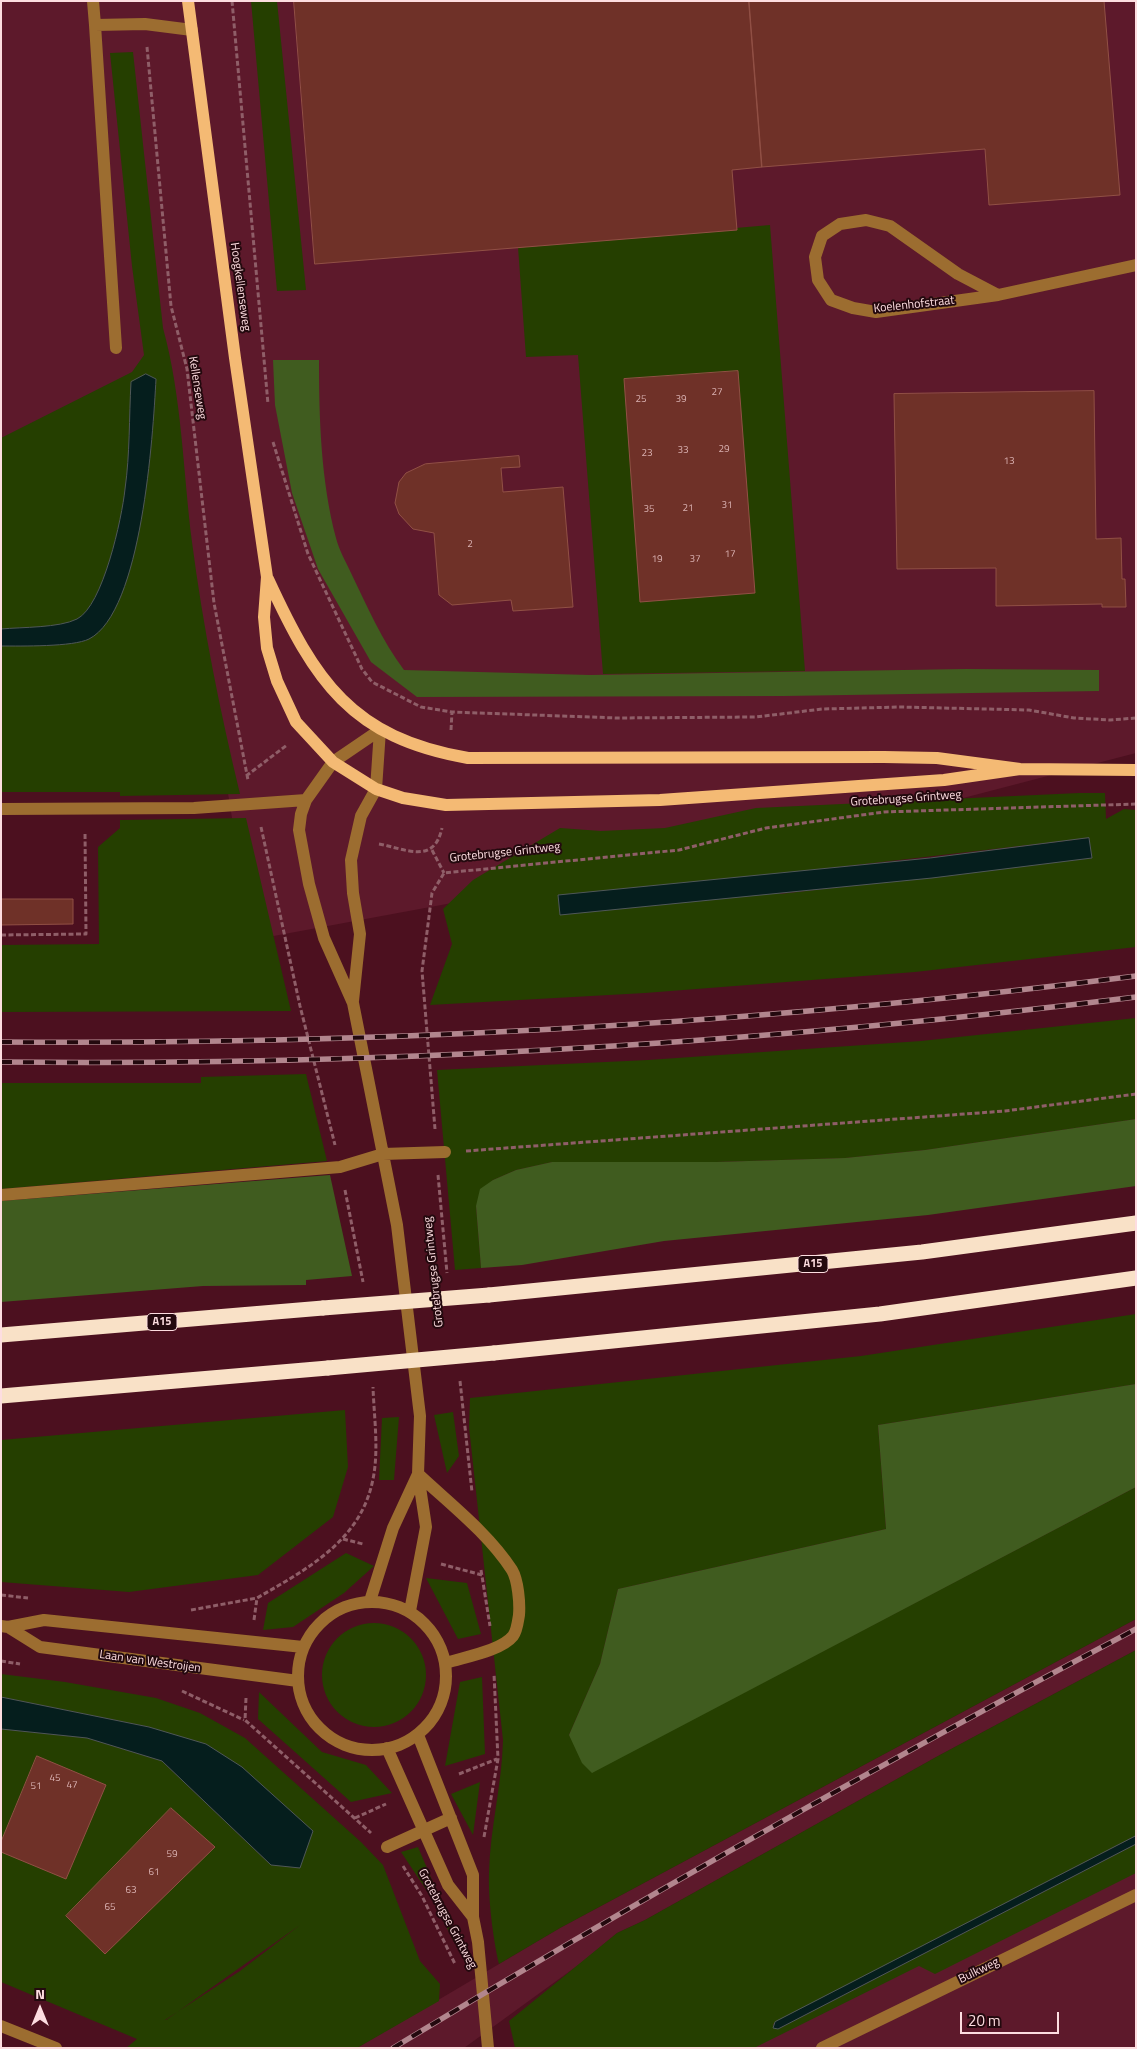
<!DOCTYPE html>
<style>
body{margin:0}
#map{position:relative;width:1137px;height:2049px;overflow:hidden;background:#4c101f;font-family:"Titillium Web",sans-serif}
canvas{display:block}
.frame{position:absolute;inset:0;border:2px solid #fddde0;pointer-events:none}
.north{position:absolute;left:15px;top:1984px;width:50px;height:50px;-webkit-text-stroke:4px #23090e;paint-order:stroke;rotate:0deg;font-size:14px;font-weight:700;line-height:20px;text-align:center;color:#fddde0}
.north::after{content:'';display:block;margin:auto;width:18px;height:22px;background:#fddde0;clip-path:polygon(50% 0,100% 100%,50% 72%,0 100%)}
.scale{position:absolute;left:960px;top:2012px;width:99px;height:22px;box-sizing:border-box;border:2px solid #fddde0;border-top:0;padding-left:6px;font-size:15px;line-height:18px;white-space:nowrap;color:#fddde0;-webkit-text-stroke:4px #23090e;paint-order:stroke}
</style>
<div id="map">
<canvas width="1137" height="2049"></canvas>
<div class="frame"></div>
<div class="north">N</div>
<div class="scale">20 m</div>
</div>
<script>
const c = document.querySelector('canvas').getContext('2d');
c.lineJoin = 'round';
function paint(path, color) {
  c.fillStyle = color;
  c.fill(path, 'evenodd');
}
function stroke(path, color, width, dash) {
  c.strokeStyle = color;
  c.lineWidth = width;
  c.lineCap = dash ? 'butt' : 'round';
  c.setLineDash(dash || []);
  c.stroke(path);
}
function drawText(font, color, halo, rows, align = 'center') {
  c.font = font + ' "Titillium Web",sans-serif';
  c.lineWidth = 4;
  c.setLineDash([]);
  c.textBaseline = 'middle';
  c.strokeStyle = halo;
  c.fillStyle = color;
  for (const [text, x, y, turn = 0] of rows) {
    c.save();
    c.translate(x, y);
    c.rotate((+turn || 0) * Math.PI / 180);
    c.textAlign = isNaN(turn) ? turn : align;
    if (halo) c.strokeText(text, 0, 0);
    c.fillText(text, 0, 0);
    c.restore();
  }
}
const built = new Path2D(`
 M1 1H1136V753L825 834 252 940 162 390 1 473Z
 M1136 1619V1650L938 1756 645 1920 617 1933 581 1963 464 2048H357L560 1928Z
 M1136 1843V2048H719L775 2022Z`);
const green = new Path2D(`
 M251 1H277L306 290 277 291Z
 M133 52 163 328C182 397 183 471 192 542 203 627 220 711 240 794L120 796V792H1V438L132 372 144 355 132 266 110 53Z
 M770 225 805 671 603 674 578 355 526 357 518 247Z
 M1079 793H1105L1106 819 1124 809 1136 810V947L915 972 645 993 430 1005 452 944 443 909 473 880 560 828 601 831 665 828 756 808ZM1089 838 1092 858 780 894 778 874Z
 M246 818 291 1011 1 1012V945L99 944 98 847 120 828V820Z
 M1136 1018V1119L925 1150 845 1158 716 1162H552L516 1170 493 1180 476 1206 481 1268 455 1270 437 1070 648 1060 921 1041Z
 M306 1074 327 1161 1 1189V1083H201V1077Z
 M1136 1314V1384L878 1425 886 1529 618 1589 600 1664 569 1735 592 1772 1136 1487V1619L560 1928 499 1964C493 1939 488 1898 489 1873 490 1828 502 1785 503 1740L469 1427 470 1398 861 1356Z
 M345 1410 348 1467 333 1517 258 1575 129 1592 1 1582V1440Z
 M453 1412 459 1456 447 1473 434 1415Z
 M399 1417 394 1480H379L382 1418Z
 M346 1553 374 1566 344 1593 293 1627 263 1630 268 1603Z
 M426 1578 467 1583 481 1634 458 1639Z
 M322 1675a52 52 0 1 1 104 0a52 52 0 1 1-104 0Z
 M1136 1650V1836L773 2024 778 2029 1136 1844V1873L935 1974 919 1966 754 2048H515L509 2021 617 1933 645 1920 938 1756Z
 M1 1674 65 1682 156 1698 200 1713 245 1738 361 1842 383 1865 420 1961 440 1984 439 2001 357 2048H126L137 2039 1 1982V1729L87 1738 162 1761 271 1865 149 1727 1 1697ZM300 1925 240 1971 165 2020H166Z
 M482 1677 485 1754 445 1766 460 1682Z
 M259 1692 322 1752 366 1765 392 1793 351 1802 258 1719Z
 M480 1782 473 1835 451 1794Z
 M418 1847 458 1941 454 1942 433 1900 401 1852Z`);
const forest = new Path2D(`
 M273 360H319C319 419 321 481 336 538 339 550 346 562 351 573 367 606 382 641 404 670L590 675 966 669 1099 670V691L784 696 417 697 371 662 318 569 292 493 275 405Z
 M1136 1119V1186L928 1215 664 1241 522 1265 481 1268 476 1206 480 1189 493 1180 516 1170 552 1162H716L845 1158 925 1150Z
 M330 1175 352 1276 306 1280V1285L203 1286 1 1302V1201Z
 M1136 1384V1487L592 1773 582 1763 569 1735 600 1664 618 1589 886 1529 878 1425Z`);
const water = new Path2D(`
 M146 374 156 379C153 435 142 612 89 639 73 647 21 646 1 646V629C22 627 59 628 77 619 103 606 122 518 125 489 130 454 129 418 131 382Z
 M1089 838 1092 858 932 878 560 915 558 895 930 858Z
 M1 1697 149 1727 206 1744 242 1767 313 1831 300 1868 271 1865 162 1761 87 1738 1 1729Z
 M1136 1836V1844L778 2029 773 2028 775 2022Z`);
const building = new Path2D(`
 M294 1H749L762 167 732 170 737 230 315 264Z
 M749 1H1104L1120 195 989 205 985 149 762 167Z
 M738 371 755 593 640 602 624 379Z
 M1094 391 1096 539 1121 538 1122 579H1125L1126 607H1102V604L996 606V568L897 569 894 394Z
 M519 456 520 467 501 468 503 492 563 487 573 607 513 611 511 600 452 605 439 595 434 533 413 529 399 514 395 503 399 482 406 473 425 464Z
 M1 899H73V924L1 925Z
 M37 1756 106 1785 66 1879 1 1852V1842Z
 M171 1808 215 1847 105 1954 66 1916Z`);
const path = new Path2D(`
 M232 1 268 404
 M147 47 171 306 187 369 214 603 248 780
 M273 442 308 554 362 669 372 682 421 707 452 712 617 718 756 717 822 709 901 707 1029 710 1074 718 1110 720 1136 718
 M451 730 452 712
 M246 776 287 745
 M261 827 300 1006 335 1145
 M379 844C406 849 434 865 442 828
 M432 850 444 873
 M1 935 86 934 85 832
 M435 1129 422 971 432 893 444 873 679 850 766 828 884 812 1136 804
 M466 1151 1005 1111 1136 1094
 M438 1175 447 1273
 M345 1190 363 1282
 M460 1381 472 1492
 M343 1539 363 1544
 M441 1564 482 1575
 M481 1570 490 1626
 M1 1595 28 1598
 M191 1610 257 1598
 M254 1620 257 1598C307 1569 361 1541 373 1479 379 1450 374 1417 373 1387
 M1 1661 20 1664
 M182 1691 244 1720
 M246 1698 245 1720 371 1833
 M459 1774 497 1759
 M355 1818 386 1804
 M484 1837 498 1759 494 1674
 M403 1866 422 1896 455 1964`);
const minor = new Path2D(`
 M93 1 95 25 145 24 192 30
 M95 25 116 348
 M998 295 958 274 890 226 866 220 840 224 822 236 815 257 818 280 831 300 853 308 876 312 998 295 1136 265
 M380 730 333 762 306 800 301 814 299 830 309 884 324 938 353 1003 397 1225 420 1416 418 1474 426 1527 410 1611
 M1 809 194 808 306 800
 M353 1001 360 934 353 893 351 860 361 816 376 789 380 730
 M1 1195 340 1167 383 1154 445 1152
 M418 1474C450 1504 488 1533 512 1570 518 1580 520 1603 519 1615 518 1621 517 1631 513 1636 501 1651 464 1657 446 1663
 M370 1601 393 1528 418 1474
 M298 1676a74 74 0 1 1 148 0a74 74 0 1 1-148 0Z
 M1 1626 8 1627 44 1620 303 1647
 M8 1627 40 1647 298 1681
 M418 1735 473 1875V1917L478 1942 488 2048
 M387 1748 448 1885 473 1917
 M387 1847 451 1818
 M1 2026 56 2048
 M822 2048 1136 1895`);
const major = new Path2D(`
 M188 1 235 358 267 577 264 617 267 648 277 681 296 722 333 762 376 789 403 798 446 805 660 800 944 780 1020 769
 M268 579C315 681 351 738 468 758L884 757 937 758 1020 769 1136 770`);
const highway = new Path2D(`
 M489 1295 922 1252 1136 1223
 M1 1335 323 1308
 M494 1353 880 1314 1136 1278
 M1 1396 328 1368`);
const rail = new Path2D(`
 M1 1042C380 1045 760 1024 1136 976
 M1 1062C380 1066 760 1044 1136 997
 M393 2048C636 1901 884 1762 1136 1629`);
const highwayBridge = new Path2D(`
 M323 1308 489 1295
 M328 1368 494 1353`);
const numberNames = [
 ["27",717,393],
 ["25",641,400],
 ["39",681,400],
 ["29",724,450],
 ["33",683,451],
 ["23",647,454],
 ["13",1009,462],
 ["31",727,506],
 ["21",688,509],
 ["35",649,510],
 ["2",470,545],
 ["17",730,555],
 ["19",657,560],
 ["37",695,560],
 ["45",55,1779],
 ["47",72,1786],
 ["51",36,1787],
 ["59",172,1855],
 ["61",154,1873],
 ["63",131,1891],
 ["65",110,1908]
];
const shields = [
 [813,1264,30],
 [162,1322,30]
];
const shieldNames = [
 ["A15",813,1264],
 ["A15",162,1322]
];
const streetNames = [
 ["Hoogkellenseweg",240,287,82],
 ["Koelenhofstraat",914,305,-6],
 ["Kellenseweg",197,388,81],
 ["Grotebrugse Grintweg",906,799,-4],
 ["Grotebrugse Grintweg",505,853,-6],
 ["Grotebrugse Grintweg",434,1272,-96],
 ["Laan van Westroijen",150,1662,8],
 ["Grotebrugse Grintweg",447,1919,62],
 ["Bulkweg",979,1971,-26]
];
paint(built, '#5d192b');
paint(green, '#253f00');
paint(forest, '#405c1f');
paint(water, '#051e1d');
stroke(water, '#4f5758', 1);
paint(building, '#6f3128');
stroke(building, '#915045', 1);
stroke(path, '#8f5e68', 3, [5, 2.5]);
stroke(minor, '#9c6d30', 12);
stroke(major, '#f4ba74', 12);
stroke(highway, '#f9e1c7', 15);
stroke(rail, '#b2868e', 5.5);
stroke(rail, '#23090e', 4, [11]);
stroke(highwayBridge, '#f9e1c7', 15);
drawText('10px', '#dab2b2', null, numberNames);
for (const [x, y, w] of shields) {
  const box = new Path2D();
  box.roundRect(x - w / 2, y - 8.5, w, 17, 4);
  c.fillStyle = '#23090e';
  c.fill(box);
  stroke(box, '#fddde0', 1);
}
drawText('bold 11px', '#fddde0', null, shieldNames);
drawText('12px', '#fddde0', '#23090e', streetNames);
</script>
